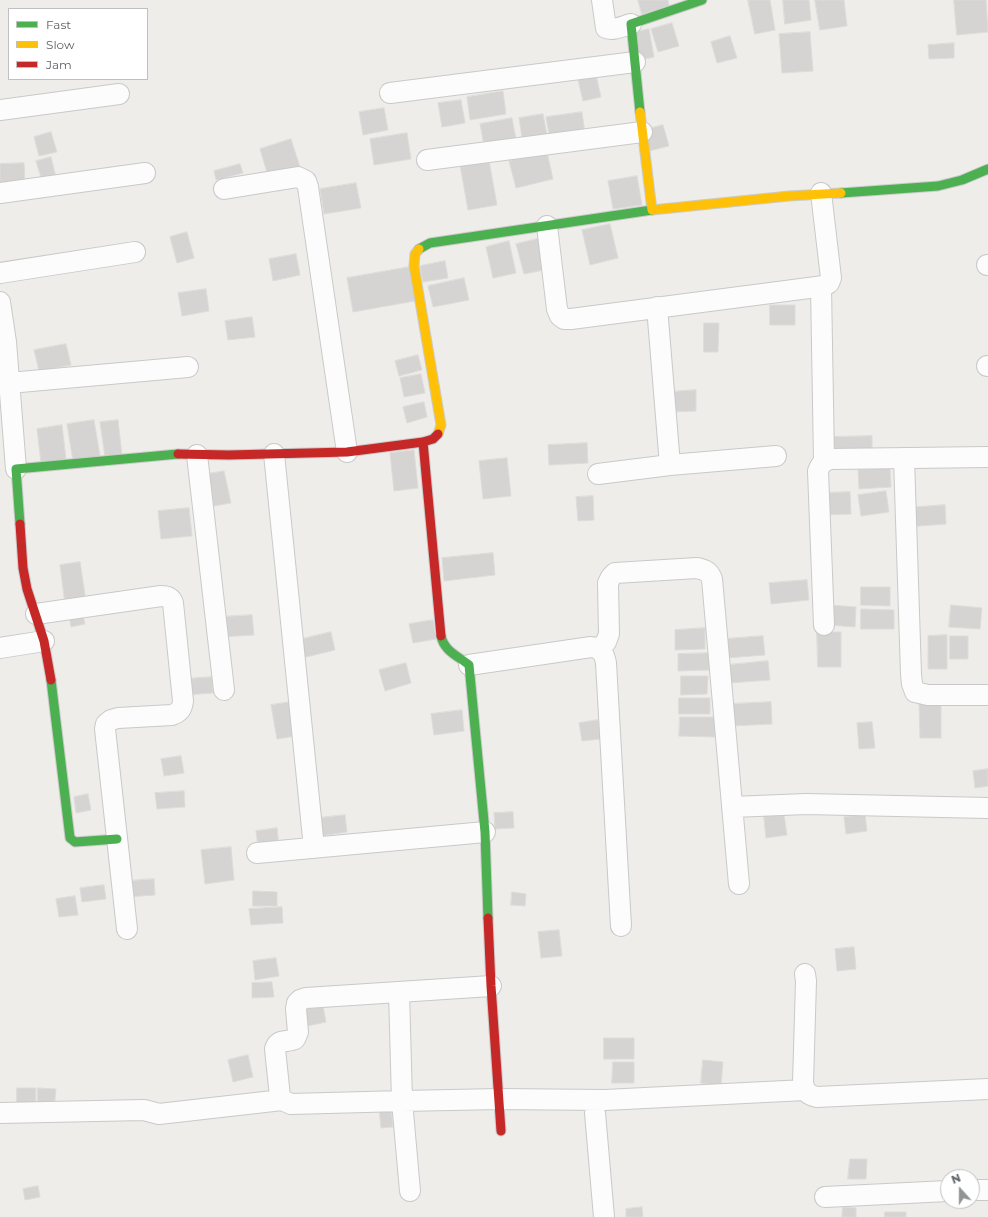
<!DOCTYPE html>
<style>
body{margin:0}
#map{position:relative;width:988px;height:1217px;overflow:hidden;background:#eeedea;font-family:Montserrat,sans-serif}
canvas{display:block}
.legend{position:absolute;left:8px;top:8px;width:140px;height:72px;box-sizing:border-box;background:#fff;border:1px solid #bfc0c2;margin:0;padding:5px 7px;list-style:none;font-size:12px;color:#5f6267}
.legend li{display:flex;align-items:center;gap:8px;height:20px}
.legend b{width:20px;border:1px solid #bfc0c2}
.north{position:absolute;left:940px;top:1169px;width:40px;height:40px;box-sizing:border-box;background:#fff;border:1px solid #bfc0c2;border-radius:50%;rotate:339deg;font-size:11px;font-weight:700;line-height:16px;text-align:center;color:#5f6267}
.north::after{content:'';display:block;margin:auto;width:14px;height:18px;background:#919395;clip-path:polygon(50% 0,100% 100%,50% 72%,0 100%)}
</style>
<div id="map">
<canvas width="988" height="1217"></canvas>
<ul class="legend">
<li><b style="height:5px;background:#4caf50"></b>Fast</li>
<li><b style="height:5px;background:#ffc107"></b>Slow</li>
<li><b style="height:5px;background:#c62828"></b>Jam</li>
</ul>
<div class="north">N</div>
</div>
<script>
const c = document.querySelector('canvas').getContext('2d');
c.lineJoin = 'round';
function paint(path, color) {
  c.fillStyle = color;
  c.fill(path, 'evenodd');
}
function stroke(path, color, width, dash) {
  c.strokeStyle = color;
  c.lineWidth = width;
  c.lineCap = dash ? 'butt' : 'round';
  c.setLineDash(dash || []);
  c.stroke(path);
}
const building = new Path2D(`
 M638 0H668L669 6 642 14Z
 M748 0H770L775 30 755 34Z
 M783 0H809L811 20 785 24Z
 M815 0H844L847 26 820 30Z
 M954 0H986L988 32 957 35Z
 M672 23 679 46 658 52 651 29Z
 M649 29 654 57 640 60 635 32Z
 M810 32 813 71 782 73 779 34Z
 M730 36 737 58 717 63 711 42Z
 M954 43V58L929 59 928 45Z
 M596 75 601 97 583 101 578 80Z
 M503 91 506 114 470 120 467 97Z
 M461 100 465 123 442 127 438 103Z
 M384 108 388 130 363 135 359 112Z
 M582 112 585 134 550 139 546 117Z
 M543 114 548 140 523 144 519 118Z
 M512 118 517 145 485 151 480 124Z
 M663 125 669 146 649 151 644 130Z
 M51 132 57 152 39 156 34 137Z
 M407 133 411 159 374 165 370 139Z
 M291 139 300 167 268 176 260 149Z
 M547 152 553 179 516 188 509 161Z
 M51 157 56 177 42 181 36 161Z
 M489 160 497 205 468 210 460 165Z
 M24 163 25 185 0 186V164Z
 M240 164 243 173 216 180 214 171Z
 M637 176 642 205 613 209 608 181Z
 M356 183 361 208 324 214 320 189Z
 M610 224 618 258 590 265 582 230Z
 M187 232 194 258 177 263 170 237Z
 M541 238 549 269 524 274 516 244Z
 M509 241 516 273 493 278 486 247Z
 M296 254 300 275 273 281 269 259Z
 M445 261 448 278 423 282 420 266Z
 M409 267 415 301 353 312 347 278Z
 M464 278 469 300 433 307 428 286Z
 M206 289 209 311 182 316 178 293Z
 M770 305H795V325H770Z
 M252 317 255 337 228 340 225 321Z
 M704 323H719L718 352H704Z
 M66 344 71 365 39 371 34 350Z
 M418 355 422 370 399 376 395 361Z
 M421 374 425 393 404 397 400 378Z
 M696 390V411L669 412 668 392Z
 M424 402 427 417 407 423 403 407Z
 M94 420 100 456 73 461 67 424Z
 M118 420 122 455 105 457 100 422Z
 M62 425 66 459 41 463 37 429Z
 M872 436V451L829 452 828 437Z
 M587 443 588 463 549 465 548 445Z
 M414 450 418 488 394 491 390 453Z
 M507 458 511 496 483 499 479 461Z
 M890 468 891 487 859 489 858 470Z
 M224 471 231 503 214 506 208 474Z
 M886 491 889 512 861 516 858 495Z
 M850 492 851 514 823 515 822 493Z
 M593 496 594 520 578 521 576 497Z
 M945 505 946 524 907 527 906 508Z
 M189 508 192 536 161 539 158 511Z
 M493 553 495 575 444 581 442 558Z
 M80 562 86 601 65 604 60 565Z
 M807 580 809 600 771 604 769 583Z
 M861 587H890V606L861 605Z
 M830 605 856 607 855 627 829 625Z
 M951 605 982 608 980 629 949 627Z
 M861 609 894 610V629H861Z
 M82 611 85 624 71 627 69 614Z
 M252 615 254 635 220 637 219 617Z
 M433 620 436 639 413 643 409 624Z
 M705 628V649L675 650V630Z
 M331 632 335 650 302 658 298 640Z
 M817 632H841V667H818Z
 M947 635V669H928V636Z
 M763 636 765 655 727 658 725 639Z
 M950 636H968V659H950Z
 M709 653V670L678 671V654Z
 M768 661 770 680 729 683 727 665Z
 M406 663 411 683 385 691 379 670Z
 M681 676H708L707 694 681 695Z
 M212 677 213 693 185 695 184 679Z
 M679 698H710V714H679Z
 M290 702 296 736 277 739 271 705Z
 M771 702 772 724 731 726 730 704Z
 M941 703V738H920L919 704Z
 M462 710 464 731 434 735 431 714Z
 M680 717H715V737L679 736Z
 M598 720 601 739 582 741 579 723Z
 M872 722 875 748 859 749 857 723Z
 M181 756 184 773 164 776 161 759Z
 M988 769V786L975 788 973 771Z
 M184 791 185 807 157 809 155 793Z
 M88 794 91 810 76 813 74 797Z
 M783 808 787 835 766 838 763 810Z
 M513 812 514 828 495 829 494 813Z
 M865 814 867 831 846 834 844 817Z
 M345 815 347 832 320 836 318 818Z
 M277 828 279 845 258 847 256 831Z
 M231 847 234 880 205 884 201 850Z
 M154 879 155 895 127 897 126 881Z
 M104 885 106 899 82 902 80 888Z
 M253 891 277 892V906H253Z
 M512 892 526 894 525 906 511 905Z
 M75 896 78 915 59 917 56 899Z
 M282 907 283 923 251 925 249 909Z
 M559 930 562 956 541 958 538 932Z
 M854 947 856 969 837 971 835 949Z
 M276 958 279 976 255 980 253 961Z
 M272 982 274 997 252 998V983Z
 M323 1006 326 1022 303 1027 300 1011Z
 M604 1038H634V1059H604Z
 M248 1055 253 1077 233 1082 228 1060Z
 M703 1060 723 1062 721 1086 701 1083Z
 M613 1062H634V1083H612Z
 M17 1088H36L35 1109 17 1108Z
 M38 1088 56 1089 54 1109 37 1108Z
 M391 1108 393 1127 381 1128 379 1109Z
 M850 1159H867L866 1179H848Z
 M38 1186 40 1197 25 1200 23 1189Z
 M642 1207 643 1217H626V1209Z
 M843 1207 856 1208V1217H842Z
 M885 1212H906V1217H885Z`);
const street = new Path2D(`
 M602 0 606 28C613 31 623 26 631 24
 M390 93 635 62
 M0 110 119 94
 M427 160 642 132
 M224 189 298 177 306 181 308 187 347 452
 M0 193 145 173
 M547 226 557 309 560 316 564 319H571L824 286 829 283 831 278 821 193
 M987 265H988
 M0 273 135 252
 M821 286 824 461
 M0 302 6 342 16 469
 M657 307 670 465 776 456
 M987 366H988
 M9 383 188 367
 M274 454 314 848
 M197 455 224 690
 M904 458 911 674 912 684 915 692 928 695H988
 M598 474 670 465
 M36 614 161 596C167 596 171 597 173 603L183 701C182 709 180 712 172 715L118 718 111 720 106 724 105 729 127 929
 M824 625 818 471C821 463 824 461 831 459L988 457
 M0 648 44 641
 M599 648 606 642 609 634 608 583 611 577 615 573 697 568C705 570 709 571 712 579L739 884
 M469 665 591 647C602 649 604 653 606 663L621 926
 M732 807 806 804 988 808
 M257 853 485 832
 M805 974 806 981 803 1083C805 1092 808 1095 817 1097L988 1089
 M399 992 402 1101 499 1099 605 1100 805 1090
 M0 1113 144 1110 159 1114 282 1100
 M595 1113 604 1217
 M972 1190H988
 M410 1191 402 1101 291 1104 282 1100 280 1097 275 1049C278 1038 287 1043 295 1039L298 1032 296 1009 297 1003 300 1000 306 998 491 986
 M825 1197 948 1191`);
const fast = new Path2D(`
 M640 112 631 24 702 0
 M841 193 938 186 962 180 988 169
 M419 249 430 243 652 210
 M20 524 16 469 178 454
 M441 636C444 651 458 656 469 665L485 832 488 918
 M51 680 70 838 75 842 117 839`);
const slow = new Path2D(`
 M640 112 652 210 789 196 841 193
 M419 249 415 254 414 266 441 425 438 434`);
const jam = new Path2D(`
 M423 442 441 636
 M178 454 229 455 347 452 423 442 433 439 438 434
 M20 524 23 568 27 589 44 641 51 680
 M488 918 491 986 501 1131`);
paint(building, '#d5d4d3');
stroke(building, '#dddcd9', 1);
stroke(street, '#c9c9c9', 22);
stroke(fast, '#cbcbcb', 11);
stroke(slow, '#cbcbcb', 11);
stroke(jam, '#cbcbcb', 11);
stroke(street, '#fcfcfc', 20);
stroke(fast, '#4caf50', 9);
stroke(slow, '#ffc107', 9);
stroke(jam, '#c62828', 9);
</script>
